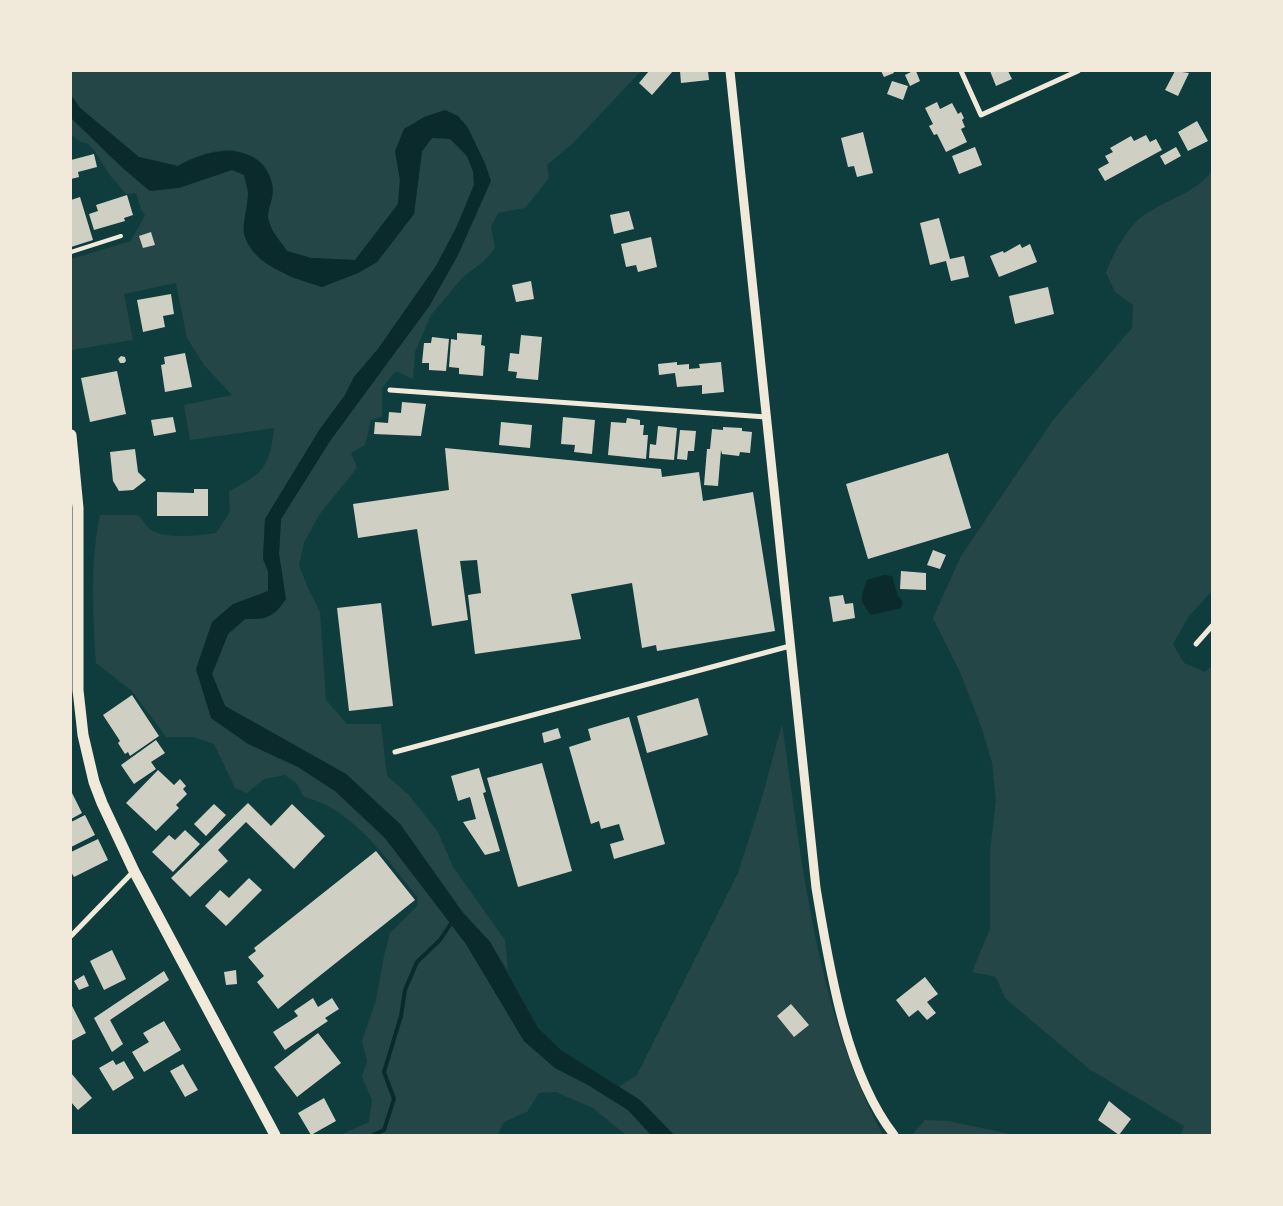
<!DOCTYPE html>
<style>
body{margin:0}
#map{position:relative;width:1283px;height:1206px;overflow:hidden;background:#0f3d3e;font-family:"Libre Baskerville",serif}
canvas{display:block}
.frame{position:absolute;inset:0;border:72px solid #f1e9da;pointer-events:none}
</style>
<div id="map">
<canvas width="1283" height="1206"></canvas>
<div class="frame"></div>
</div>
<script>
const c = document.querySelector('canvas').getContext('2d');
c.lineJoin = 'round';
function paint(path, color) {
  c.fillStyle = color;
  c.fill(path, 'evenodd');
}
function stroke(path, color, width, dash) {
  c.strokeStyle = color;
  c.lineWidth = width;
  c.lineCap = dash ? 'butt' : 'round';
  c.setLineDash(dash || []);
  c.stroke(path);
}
const green = new Path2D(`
 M71 71H641L573 143 547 165 549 178 525 208 498 213 491 227 495 248 484 261 462 278 431 315 415 352 413 379 396 371 382 388V417L371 420 365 445 351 453 357 468 319 515 304 543 299 565 308 588 320 612 326 700 347 724H381L387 776 409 795 438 832 453 867 505 940 508 971 490 942 463 912 400 824 346 774 225 706 212 674 228 634 245 619H263L286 600 279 554 281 519 330 441 430 305 486 166 468 128 458 116 395 151 400 180 398 204 355 260 311 258 287 251C281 242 269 229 268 217 268 205 275 198 272 184 268 167 247 150 229 150 214 149 191 158 178 166L139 157 80 108 71 95Z
 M71 118 103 147 124 170 214 176 232 170 244 175 248 194 244 233 261 259 290 277 322 287 358 273 377 262 414 214 422 151 432 138H450L467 156 473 171 474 185 457 226 436 266 378 349 354 377 345 395 320 429 265 519 263 559 268 571 269 591 212 622 211 718 298 767 335 791 385 838 466 944 524 1041 555 1068 588 1085 628 1110 651 1135H626L593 1108 556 1092 539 1093 527 1112 504 1122 498 1135H340L369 1122 372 1100 362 1077 367 1061 362 1041 376 1000 384 956 390 933 417 906 418 898C387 860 354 809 304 797L297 784 285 775 264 779 247 793 235 788 214 744 194 737H166L132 691 96 663C93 614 90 562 100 515H138C142 519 146 526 151 530 164 539 200 536 216 533L230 512 229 491C263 474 270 467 274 428L190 440 184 405 232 395 204 365 187 338 176 283 124 294 133 340 71 350V259L131 241 145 215 141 209 136 193 126 194 109 174 94 150 87 143 81 142 71 135Z
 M1212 171V591L1189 616 1173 644 1184 663 1205 672 1212 666V1135H1181L1184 1126 1089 1069 1005 998 996 977 972 972 990 929V851L996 800 992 762 982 729 960 672 933 618 961 556 1053 420 1132 328 1133 305 1115 292 1106 273C1112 255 1128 226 1144 215 1166 200 1195 193 1212 171Z
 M782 724C802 861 816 1010 883 1135H674L640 1100 619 1087 637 1075 738 873 761 801Z
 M925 1120 948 1121 1015 1135H912Z`);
const water = new Path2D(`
 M71 95 80 108 139 157 178 166C207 148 261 139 272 183 275 198 268 205 268 217 269 229 281 242 287 251L311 258 355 260 398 204 400 180 395 151 404 129 424 117 445 110 458 116 468 128 486 166 491 181 458 255 430 305 330 441 281 519 279 554 286 599C273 618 267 619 245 619L228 634 212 674 225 706 346 774 400 824 462 912 490 942 538 1028 562 1051 640 1100 674 1135H651L628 1110 588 1085 555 1068 524 1041 466 944 385 838 335 791 298 767 248 744 211 718 196 669 212 622 233 604 268 591V571L263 559 265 519 320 429 345 395 354 377 378 349 436 266 457 226 474 185 473 171 467 156 450 139 432 138 422 151 414 214 377 262 358 273 322 287C295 278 252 266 244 234 242 222 248 207 248 194 248 188 246 181 244 175L232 170 179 188 150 191C122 169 97 143 71 118Z
 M884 575 892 576 898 596 903 602 901 608 871 615C858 598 861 599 867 580Z`);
const stream = new Path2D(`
 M373 1135 384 1130 394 1099 384 1072 401 1016 405 990 417 962 440 940 452 922`);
const building = new Path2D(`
 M649 71H673L652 95 639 83Z
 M680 71H708L709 80 681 83Z
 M881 71H893L894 73 884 77Z
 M913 71H916L920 81 910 86 905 75Z
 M990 71H1008L1012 79 996 86Z
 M1175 71 1189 73 1178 96 1165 90Z
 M892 81 908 86 903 100 887 94Z
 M937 102 940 109 952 103 958 114 961 112 964 118 962 120 965 127 961 129 967 142 946 152 937 134 934 135 929 126 933 124 925 108Z
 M1197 121 1208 141 1188 151 1178 132Z
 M863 132 873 173 857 177 854 166 848 167 841 138Z
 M1146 135 1150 142 1156 139 1162 150 1105 181 1098 169 1109 163 1105 156 1113 152 1110 148 1131 136 1134 141Z
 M975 147 982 165 959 174 952 156Z
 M1176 147 1181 156 1165 165 1160 156Z
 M94 154 97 167 78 172 79 177 71 179V160Z
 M127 195 133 215 124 218 125 221 94 230 89 214 98 211 96 205Z
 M80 197 93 240 71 247V200Z
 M629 211 634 229 614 234 610 215Z
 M939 218 950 259 964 256 969 277 951 281 946 261 930 265 920 223Z
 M151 232 155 245 143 248 139 236Z
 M651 237 657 267 638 272 636 265 626 267 621 244Z
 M1020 244 1022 248 1030 244 1037 262 999 277 990 256 1003 251 1004 253Z
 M531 281 534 299 516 302 512 285Z
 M1048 287 1054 314 1015 324 1009 296Z
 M171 294 174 314 163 316 165 327 143 332 137 300Z
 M457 333 482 335 481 345 485 346 483 376 459 374V368L449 367 451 339 457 340Z
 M521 335 542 337 538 380 516 378 517 372 508 371 510 353 519 354Z
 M432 337 449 339 446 371 429 370V363H422L424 343H431Z
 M185 353 192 387 165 392 161 365 165 364 164 357Z
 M121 356 125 357 126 361 124 363H120L118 359Z
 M677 362V365L689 364V369L700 368 699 364 721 362 724 392 702 394V385L677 387 675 373 659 375 658 364Z
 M117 371 126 414 90 422 81 378Z
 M402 402 426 404 421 436 374 434 375 422 388 423 389 412 401 413Z
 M173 417 176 432 154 436 151 420Z
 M563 417 595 420 592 454 574 452 575 445 561 444Z
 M627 418 640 420V425H644L643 435H648L646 459 608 455 611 422 626 423Z
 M501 422 532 425 530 448 499 445Z
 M658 426 677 428 674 460 649 458 650 444 656 445Z
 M723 427 742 428V431L752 432 750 453 740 452 739 456 722 454 721 450 718 486 704 485 707 449H710L712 429 723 430Z
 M680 430 696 431 694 451H688L687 460 677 459Z
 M445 448 661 469 662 477 699 472 703 501 753 492 775 631 657 651 656 645 642 648 632 583 571 594 581 639 475 654 468 595 481 593 477 560 460 561 468 620 432 626 417 529 358 538 353 504 449 490Z
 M135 449 138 472 146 480 133 490 119 491 113 481 110 452Z
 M948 453 971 528 868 559 846 484Z
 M194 489H208V516H157V492L194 493Z
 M933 550 946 555 940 569 927 565Z
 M901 571 926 573V590L900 589Z
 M843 595 845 604 853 603 855 618 833 622 829 597Z
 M381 603 393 706 349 711 337 608Z
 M132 695 159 736 130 756 128 752 125 754 118 743 120 741 103 715Z
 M698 698 708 735 647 753 637 716Z
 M629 717 665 844 614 859 610 844 624 840 619 824 601 829 599 821 591 824 569 747 591 740 588 729Z
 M558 728 561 738 544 743 542 733Z
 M156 740 165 753 151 762 156 769 134 784 121 765Z
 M542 763 572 871 518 887 487 778Z
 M479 768 486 792 483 793 500 851 485 855 463 822 476 819 470 797 458 801 451 776Z
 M158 770 174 785 180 779 186 786 183 789 187 794 176 805 179 808 156 831 126 803Z
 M71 791 82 813 71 819Z
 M248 803 271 826 292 804 325 836 294 869 246 822 218 850 228 861 190 897 171 878Z
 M214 804 226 815 206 836 194 824Z
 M85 815 95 835 71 847V822Z
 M185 830 200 844 173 872 152 852 169 835 175 840Z
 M98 839 108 860 74 877 71 872V852Z
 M376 851 415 900 278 1009 257 982 264 976 248 957 256 951 254 948Z
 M249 878 262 890 226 926 205 906 220 890 229 898Z
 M112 950 126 979 104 990 90 961Z
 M236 970 237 984 226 985 224 972Z
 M164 971 169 980 110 1020 123 1044 112 1052 94 1018Z
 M84 975 89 986 79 990 74 981Z
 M925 977 938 994 927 1002 936 1013 927 1020 918 1010 909 1017 896 1000Z
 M313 998 318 1007 332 998 339 1009 325 1018 328 1021 285 1050 273 1032 298 1016 294 1011Z
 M71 1004 86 1033 71 1041Z
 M791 1004 809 1025 794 1037 777 1016Z
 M164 1021 181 1050 144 1072 132 1052 149 1042 143 1033Z
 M318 1033 341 1063 297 1097 274 1067Z
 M113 1060 116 1065 124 1061 134 1078 113 1091 99 1068Z
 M183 1064 198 1090 185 1097 170 1071Z
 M71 1073 92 1098 78 1110 71 1102Z
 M324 1098 336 1121 311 1135 298 1113Z
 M1109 1101 1131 1119 1119 1135 1098 1120Z`);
const service = new Path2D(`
 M71 252 121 236`);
const minor = new Path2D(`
 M961 71 981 115 1078 71
 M390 390 766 417
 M1196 644 1212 626
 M395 752 790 646
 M71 936 133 872`);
const tertiary = new Path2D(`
 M730 71 816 888C829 965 845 1072 894 1135`);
const primary = new Path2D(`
 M71 435 78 508V690L83 735 94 782 102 803 134 871 275 1135`);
paint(green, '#244646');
paint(water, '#0a2a2b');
stroke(stream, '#0a2a2b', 4);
paint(building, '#cfcfc3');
stroke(service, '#f1e9da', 4);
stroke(minor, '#f1e9da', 5);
stroke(tertiary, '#f1e9da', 9);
stroke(primary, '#f1e9da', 11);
</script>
